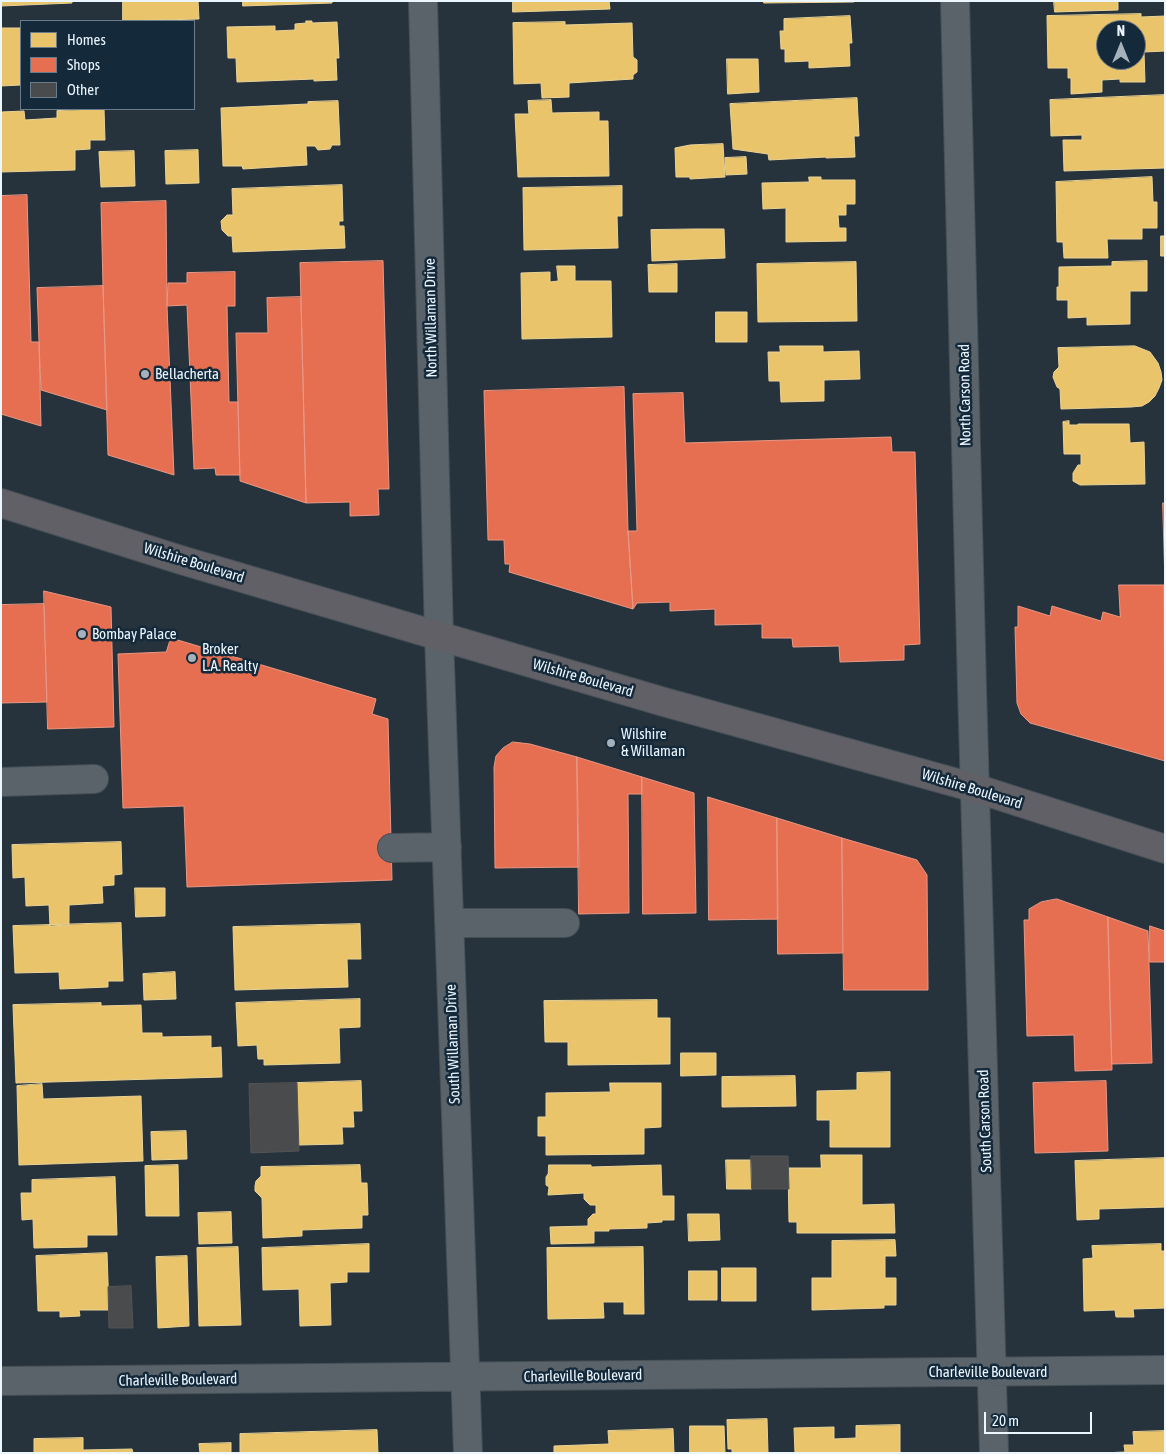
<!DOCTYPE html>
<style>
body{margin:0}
#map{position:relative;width:1166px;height:1454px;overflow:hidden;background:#27333c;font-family:"Asap Condensed",sans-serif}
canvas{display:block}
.frame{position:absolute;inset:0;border:2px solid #ebf6ff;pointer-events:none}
.legend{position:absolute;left:20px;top:20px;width:175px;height:90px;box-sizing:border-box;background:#14293a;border:1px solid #6a7b89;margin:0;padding:6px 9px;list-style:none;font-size:15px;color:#ebf6ff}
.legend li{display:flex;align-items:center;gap:10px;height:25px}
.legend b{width:25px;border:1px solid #6a7b89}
.north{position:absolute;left:1096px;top:20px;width:50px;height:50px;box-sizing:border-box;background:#14293a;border:1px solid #6a7b89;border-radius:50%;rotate:0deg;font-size:14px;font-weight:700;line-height:20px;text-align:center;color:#ebf6ff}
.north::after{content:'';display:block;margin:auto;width:18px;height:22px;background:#a6b2bb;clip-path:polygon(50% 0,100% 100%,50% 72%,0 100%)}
.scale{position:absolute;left:984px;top:1412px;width:108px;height:22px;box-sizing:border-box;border:2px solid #ebf6ff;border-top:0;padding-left:6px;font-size:15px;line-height:18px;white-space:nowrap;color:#ebf6ff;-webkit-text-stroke:4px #14293a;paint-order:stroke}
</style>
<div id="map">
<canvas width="1166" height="1454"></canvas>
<div class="frame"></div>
<ul class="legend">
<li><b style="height:14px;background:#e9c46a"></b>Homes</li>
<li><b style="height:14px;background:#e76f51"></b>Shops</li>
<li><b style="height:14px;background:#494b4d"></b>Other</li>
</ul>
<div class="north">N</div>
<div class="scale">20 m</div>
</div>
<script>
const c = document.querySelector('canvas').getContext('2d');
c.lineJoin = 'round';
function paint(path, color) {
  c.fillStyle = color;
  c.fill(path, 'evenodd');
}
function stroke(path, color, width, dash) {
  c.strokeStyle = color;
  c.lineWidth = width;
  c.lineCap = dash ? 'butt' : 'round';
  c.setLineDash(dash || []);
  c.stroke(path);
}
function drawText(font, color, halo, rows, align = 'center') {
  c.font = font + ' "Asap Condensed",sans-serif';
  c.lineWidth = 5;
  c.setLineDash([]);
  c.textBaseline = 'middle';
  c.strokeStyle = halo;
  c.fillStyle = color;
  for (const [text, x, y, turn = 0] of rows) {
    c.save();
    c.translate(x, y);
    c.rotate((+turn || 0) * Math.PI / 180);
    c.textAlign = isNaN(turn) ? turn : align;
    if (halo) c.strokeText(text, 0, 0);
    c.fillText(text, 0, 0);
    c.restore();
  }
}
const homes = new Path2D(`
 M1 1H72V3L1 6Z
 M123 1H198L199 19 123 21Z
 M243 1H332V3L243 6Z
 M513 1H609L610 9 513 12Z
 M764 1H854V2L764 3Z
 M1054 1H1118V10L1055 12Z
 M1141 14V17L1165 16V51L1144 52 1145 82H1120V79L1102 80V92L1071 94V78H1068V68H1048L1047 16ZM1106 30H1136V60H1106Z
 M850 16 852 43H849L850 66 809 68V61L785 62V49H781L780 31H784V19Z
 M306 21H312V23L337 22 339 58H336L337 80 314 81V79L237 82 236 58H228L227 27 275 26V31L295 30V24L306 23Z
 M565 22V25L632 23 633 57 637 60V72L633 75V79L569 83V97L542 98 541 83 514 84 513 23Z
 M1 28H21V85L1 86Z
 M727 59H758L759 92 728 94Z
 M1165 95V168L1064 171 1063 140H1082V135L1051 136 1050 100Z
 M857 98 859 136H854L855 157 826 158V157L769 160 768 154 733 149 730 104Z
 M551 100 552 113 599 112V121H608L609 176 518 177 515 114H529L528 101Z
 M338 101 340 145H332L330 149 318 150 315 146H306L307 165 243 169 242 166H223L221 108 308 104V102Z
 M104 109 105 140H90V149L75 150V170L1 172V112L24 111 25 120 57 118V111Z
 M723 144 725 177 690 179V177H676L675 148 690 145Z
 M198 150 199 183 166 184 165 151Z
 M134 151 135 186 101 187 99 152Z
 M746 157 747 174 726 175 725 158Z
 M809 177H821V180H855V204H846V215H838L839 228H846V241L786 242V208L763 209 762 183 809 182Z
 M1152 177 1153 202H1157V228H1142V239H1107L1108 258H1064L1063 242H1057L1056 182Z
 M342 185 343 221H339V226H344L345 248 233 252 232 236H228L222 230 221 221 227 215H233L232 189Z
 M622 186V216H617L618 248 524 250 523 188Z
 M694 229H724L725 258 652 261 651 230Z
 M1161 236H1165V256H1161Z
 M1147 261V291H1130V324L1087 325V317L1068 318V300H1057V287H1059V267L1112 266V262Z
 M856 262 857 321 758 322 757 264Z
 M677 264V292H649L648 265Z
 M557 266H575V281H611L612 337 522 339 521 273 550 272V282L558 281Z
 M716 312H747V342H716Z
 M780 346H823V352L859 351 860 379 824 380V401L781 402 780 381H769L768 352H780Z
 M1135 346 1150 352 1158 363 1161 372 1162 380 1159 388 1155 396 1149 402 1142 406 1131 407 1061 409 1060 389 1057 387 1053 377 1054 372 1059 367 1058 348Z
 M1069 421V425H1078V424H1129L1130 443 1144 442 1145 484 1080 485 1073 481V473L1078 465H1081V454H1064L1063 422Z
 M121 842 122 874 114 875V885L102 886 103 903 69 905V925L50 926 49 905 26 906 25 877 13 878 12 845Z
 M135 888H165V916L136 917Z
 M121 923 123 981H108V987L60 989 59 972 15 973 13 926Z
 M360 924 361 959H347L348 987 235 990 233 927Z
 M175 972 176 999 144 1000 143 974Z
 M360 999V1027L339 1028 340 1063 264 1065V1059H258L257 1045 238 1046 236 1003Z
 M657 1000V1018H670V1064L568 1065V1042H545L544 1001Z
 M101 1003V1006L141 1005 142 1033H162V1037L211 1036V1048L221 1047 222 1077 16 1083 13 1005Z
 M681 1053H716V1075L681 1076Z
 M890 1072V1147H830V1120H817V1091L857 1090V1073Z
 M795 1076 796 1106 722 1107V1077Z
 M361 1081 362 1111H353L354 1127H342L343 1144 299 1145 297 1083Z
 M610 1083H661V1127L644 1128V1154L546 1155V1136H538V1117H546V1093L610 1092Z
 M42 1084 43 1099 141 1096 143 1161 19 1165 17 1086Z
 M186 1131 187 1159 152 1160 151 1132Z
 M821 1155H862V1205L894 1204 895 1233H797V1222H789L788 1168H821Z
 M1165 1158V1207L1099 1209V1219L1077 1220 1075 1161Z
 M726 1160H751L752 1189H727Z
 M178 1165 179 1216H146L145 1166Z
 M360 1165 361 1183H367L368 1215H362V1228L302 1230V1236L263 1238 262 1198 255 1191V1186L256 1181 261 1176V1167Z
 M549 1165H591V1167L661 1165 662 1196H674V1220H662V1222L647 1223V1228L609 1229V1231H594V1243L551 1244 550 1227 588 1226V1219L593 1214H596V1205H590L584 1199V1193L548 1195 549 1187 546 1185V1177L548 1174Z
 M115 1177 117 1235H87V1247L34 1248 33 1219 22 1220 21 1193H32V1180Z
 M231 1212 232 1243 199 1244 198 1213Z
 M688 1214H719L720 1240 689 1241Z
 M895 1240 896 1256H885V1278H896V1305H884V1308L812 1310V1278H832V1241Z
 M369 1244V1272H347V1282L330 1283 331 1325 300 1326 299 1289 263 1290 262 1248Z
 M1161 1244V1251H1165V1308L1133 1309 1134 1317H1116L1115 1310 1084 1311 1083 1259 1093 1258 1092 1246Z
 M238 1247 241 1325 199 1326 197 1248Z
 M643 1247 644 1314H624V1302H603L604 1318 548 1319 547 1248Z
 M107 1253 109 1310H79L80 1316 60 1317V1311H38L36 1256Z
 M187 1256 189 1326 158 1328 156 1257Z
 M722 1268H756V1301H722Z
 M689 1271H717V1300H689Z
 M767 1419 768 1453H732V1449H728L727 1420Z
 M900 1425V1453H795L794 1428 834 1427V1439L856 1438V1426Z
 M690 1426H724L725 1453H690Z
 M673 1429 674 1453H554V1446L609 1444 608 1431Z
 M377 1430 378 1453H240V1434Z
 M1165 1431V1453H1102L1125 1452 1124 1445H1134L1133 1432Z
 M83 1438V1450L132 1449 133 1453H34V1439Z
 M231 1443V1453H200L199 1444Z`);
const shops = new Path2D(`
 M27 195 31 342H39L41 426 1 414V196Z
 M166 201 167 306 174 475 108 455 103 286 101 203Z
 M383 261 389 489H378L379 515 350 516V502L306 503 300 263Z
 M235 272V306H227L229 402H238L240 475H216L215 468 194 469 187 305 167 306 168 283H187V273Z
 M103 286 107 410 41 390 39 342 37 288Z
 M301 297 306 503 240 481 236 333H268L267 298Z
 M624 387 628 531 633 609 509 572 510 564H505L504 540H488L484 391Z
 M683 393 685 443 891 437 892 452H915L920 644 904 645V660L840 662 839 646 793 647 792 638H762V624L715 625V609L670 611V602L637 603 633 609 628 531H637L633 394Z
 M1163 503H1165V582Z
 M1119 585H1164L1165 761 1030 723 1021 714 1017 703 1015 627H1018V606L1050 616 1052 606 1101 621 1103 612 1120 617Z
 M44 591 111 607 114 727 48 729Z
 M44 604 47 702 1 703V605Z
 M171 638 376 699 372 714 388 719 392 880 187 887 184 806 123 808 118 654 166 652Z
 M513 742 530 744 577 757 579 867 495 868 494 767 496 756 503 748Z
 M577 757 642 777V794H628L629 913 579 914Z
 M642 777 694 793 696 913 643 914Z
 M708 797 777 818 778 919 709 920Z
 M777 818 842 838 843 953 778 954Z
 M842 838 917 860 927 875 928 990H844Z
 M1057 899 1108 917 1112 1070 1075 1071 1074 1035 1027 1036 1024 920H1029V909L1041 902Z
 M1108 917 1148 931 1152 1063 1112 1064Z
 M1150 926 1165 931V962H1150Z
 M1106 1081 1108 1151 1035 1153 1033 1083Z`);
const building = new Path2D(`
 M297 1083 299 1151 251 1153 249 1084Z
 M751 1156H788L789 1189H752Z
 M131 1286 133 1328H109L108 1287Z`);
const minor = new Path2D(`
 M423 1 439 636 468 1453
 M955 1 972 688 994 1453
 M1 782 94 779
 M392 848 447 847
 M449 923H565
 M1 1381 1165 1370`);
const major = new Path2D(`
 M1 503 181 560 439 636 664 702 975 788 1165 849`);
const markers = [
 [145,374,5,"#a6b2bb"],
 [82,634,5,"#a6b2bb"],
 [192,658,5,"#a6b2bb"],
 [611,743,5,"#a6b2bb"]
];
const streetNames = [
 ["North Willaman Drive",431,318,-91],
 ["North Carson Road",965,395,-91],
 ["Wilshire Boulevard",194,563,17],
 ["Wilshire Boulevard",583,678,16],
 ["Wilshire Boulevard",972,789,17],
 ["South Willaman Drive",453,1044,-92],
 ["South Carson Road",985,1121,-92],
 ["Charleville Boulevard",988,1372],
 ["Charleville Boulevard",583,1376,-1],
 ["Charleville Boulevard",178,1380,-1]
];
const poiNames = [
 ["Bellacherta",155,374],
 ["Bombay Palace",92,634],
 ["Broker",202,649],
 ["L.A. Realty",202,666],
 ["Wilshire",621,734],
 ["& Willaman",621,751]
];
paint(homes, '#e9c46a');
stroke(homes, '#ead397', 1);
paint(shops, '#e76f51');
stroke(shops, '#e89885', 1);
paint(building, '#494b4d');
stroke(building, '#535454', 1);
stroke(minor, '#454f56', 30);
stroke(major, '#454f56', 30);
stroke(minor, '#5a636a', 28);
stroke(major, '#606066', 28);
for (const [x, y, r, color] of markers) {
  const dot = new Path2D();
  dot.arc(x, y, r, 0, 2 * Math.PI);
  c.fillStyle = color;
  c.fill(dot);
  stroke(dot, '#14293a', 2);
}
drawText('15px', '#ebf6ff', '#14293a', streetNames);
drawText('15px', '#ebf6ff', '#14293a', poiNames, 'left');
</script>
